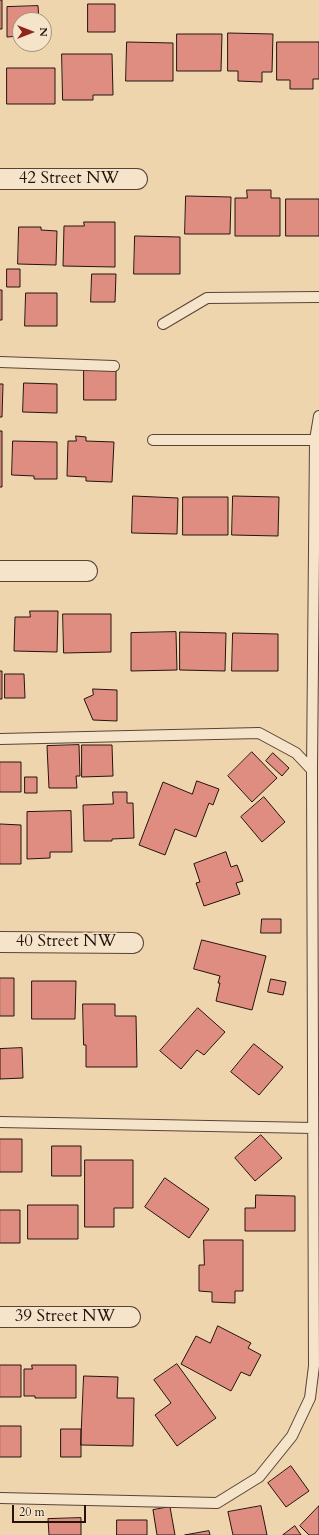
<!DOCTYPE html>
<style>
body{margin:0}
#map{position:relative;width:319px;height:1535px;overflow:hidden;background:#efd5ae;font-family:Cardo,serif}
canvas{display:block}
.north{position:absolute;left:12px;top:12px;width:40px;height:40px;box-sizing:border-box;background:#f5e4ca;border:1px solid #a2917e;border-radius:50%;rotate:90deg;font-size:11px;font-weight:700;line-height:16px;text-align:center;color:#25140d}
.north::after{content:'';display:block;margin:auto;width:14px;height:18px;background:#8f2418;clip-path:polygon(50% 0,100% 100%,50% 72%,0 100%)}
.scale{position:absolute;left:12px;top:1505px;width:74px;height:18px;box-sizing:border-box;border:2px solid #25140d;border-top:0;padding-left:5px;font-size:12px;line-height:14px;white-space:nowrap;color:#25140d;-webkit-text-stroke:3px #f5e4ca;paint-order:stroke}
</style>
<div id="map">
<canvas width="319" height="1535"></canvas>
<div class="north">N</div>
<div class="scale">20 m</div>
</div>
<script>
const c = document.querySelector('canvas').getContext('2d');
c.lineJoin = 'round';
function paint(path, color) {
  c.fillStyle = color;
  c.fill(path, 'evenodd');
}
function stroke(path, color, width, dash) {
  c.strokeStyle = color;
  c.lineWidth = width;
  c.lineCap = dash ? 'butt' : 'round';
  c.setLineDash(dash || []);
  c.stroke(path);
}
function drawText(font, color, halo, rows, align = 'center') {
  c.font = font + ' Cardo,serif';
  c.lineWidth = 3;
  c.setLineDash([]);
  c.textBaseline = 'middle';
  c.strokeStyle = halo;
  c.fillStyle = color;
  for (const [text, x, y, turn = 0] of rows) {
    c.save();
    c.translate(x, y);
    c.rotate((+turn || 0) * Math.PI / 180);
    c.textAlign = isNaN(turn) ? turn : align;
    if (halo) c.strokeText(text, 0, 0);
    c.fillText(text, 0, 0);
    c.restore();
  }
}
const building = new Path2D(`
 M0 0H2V29H0Z
 M88 4H115V32H88Z
 M38 6 39 20H20V36L7 37V7Z
 M228 33 273 34 272 72H262V82L238 81V71H228Z
 M177 34H222L221 71H177Z
 M127 42 173 43V81H126Z
 M277 42H319V79H313V89H290V80H277Z
 M62 54H112L113 95H93V100H63Z
 M7 68H55V104H7Z
 M247 190H271V198H280V236H235V198H247Z
 M186 196 231 197 230 234H185Z
 M286 199H319V236H286Z
 M84 222H115V267L63 266 64 226H84Z
 M19 227H41V230L57 231 56 265 18 264Z
 M135 236 180 237V274H134Z
 M7 269H20V287H7Z
 M92 274H116L115 302H91Z
 M0 290H2V320H0Z
 M26 293H57V326H25Z
 M84 367H116V400H84Z
 M24 383 57 384V413L23 412Z
 M0 384H3L2 417H0Z
 M0 431H2V487H0Z
 M76 436 86 437V441L114 442 112 482 86 481V477L67 476 68 441H76Z
 M13 441 57 442V479H34V476L12 475Z
 M133 496 178 498 177 534 132 533Z
 M233 496 279 497 278 536 232 535Z
 M183 497H228V535H183Z
 M30 611H58L57 652 14 651 15 617H30Z
 M63 614H111V652L64 653Z
 M176 632 177 670 131 671V633Z
 M180 632 226 633 225 671 180 670Z
 M233 633 278 634V671H232Z
 M0 671H2V699H0Z
 M5 674H24L25 698H5Z
 M93 689 117 690V721L93 720 84 699 93 695Z
 M79 745 80 776H76L77 788H49L47 746Z
 M82 745H112L113 776 82 777Z
 M252 752 277 778 252 802 228 776Z
 M273 753 289 768 282 776 266 761Z
 M0 762H21V792H0Z
 M25 777H37V793H25Z
 M197 781 219 789 213 805 209 803 196 837 175 829 165 855 139 845 163 782 192 794Z
 M113 792H127V803H133L134 838 112 839V841H84L83 805 113 804Z
 M264 797 285 822 262 842 241 817Z
 M71 811 72 852H50V858L27 859V812Z
 M0 824 21 825V864H0Z
 M226 852 231 867 237 865 243 881 236 883 240 894 204 906 196 883 200 882 194 864Z
 M262 919H281V933H261Z
 M202 940 266 956 252 1010 216 1001 220 983H218L220 976 194 969Z
 M0 978H14V1016H0Z
 M271 979 286 982 283 995 268 992Z
 M32 981H76L75 1019H32Z
 M83 1004H115V1016H136L137 1067H86V1045H84Z
 M198 1008 225 1032 204 1055 197 1050 181 1069 160 1051Z
 M254 1044 283 1067 259 1095 231 1072Z
 M22 1048 23 1078 0 1079V1049Z
 M261 1135 282 1158 255 1181 235 1158Z
 M0 1139H22V1172H0Z
 M52 1146H81V1176H52Z
 M85 1160H133V1208H114V1227H85Z
 M165 1178 209 1209 189 1238 145 1207Z
 M256 1195 295 1196V1231H245V1208H255Z
 M28 1205H78V1239H28Z
 M0 1210H20V1243H0Z
 M204 1240H243V1291H235V1303L212 1302V1292L199 1291V1265H204Z
 M218 1326 251 1343 248 1348 261 1355 250 1376 241 1372 231 1391 181 1364 196 1336 210 1343Z
 M177 1364 216 1418 177 1446 155 1415 171 1403 154 1380Z
 M0 1365H21V1397H0Z
 M32 1365H76V1398H35V1396H24V1369H32Z
 M84 1376 118 1377 117 1398H134L133 1446 81 1445Z
 M0 1426H21V1457H0Z
 M61 1429H81V1457H61Z
 M291 1466 309 1491 286 1507 268 1483Z
 M261 1506 267 1535H233L228 1512Z
 M319 1506V1535H309L300 1526Z
 M170 1507 175 1535H157L153 1510Z
 M81 1518V1535H49L48 1519Z
 M117 1520H147V1535H117Z
 M295 1526 301 1535H283Z
 M209 1531 210 1535H185Z`);
const lane = new Path2D(`
 M163 324 207 298 319 297
 M0 362 114 366
 M153 440H315
 M0 739 259 733 296 753 312 770 314 1366 310 1398 292 1436 259 1477 217 1503 0 1498
 M312 770 315 440 319 416
 M0 1122 313 1128`);
const street = new Path2D(`
 M0 179H137
 M0 571H87
 M0 942 133 943
 M0 1317H130`);
const streetNames = [
 ["42 Street NW",69,179],
 ["40 Street NW",66,942],
 ["39 Street NW",65,1317]
];
paint(building, '#df8d81');
stroke(building, '#25140d', 1);
stroke(lane, '#584435', 12);
stroke(street, '#584435', 22);
stroke(lane, '#f5e4ca', 10);
stroke(street, '#f5e4ca', 20);
drawText('17px', '#25140d', '#f5e4ca', streetNames);
</script>
